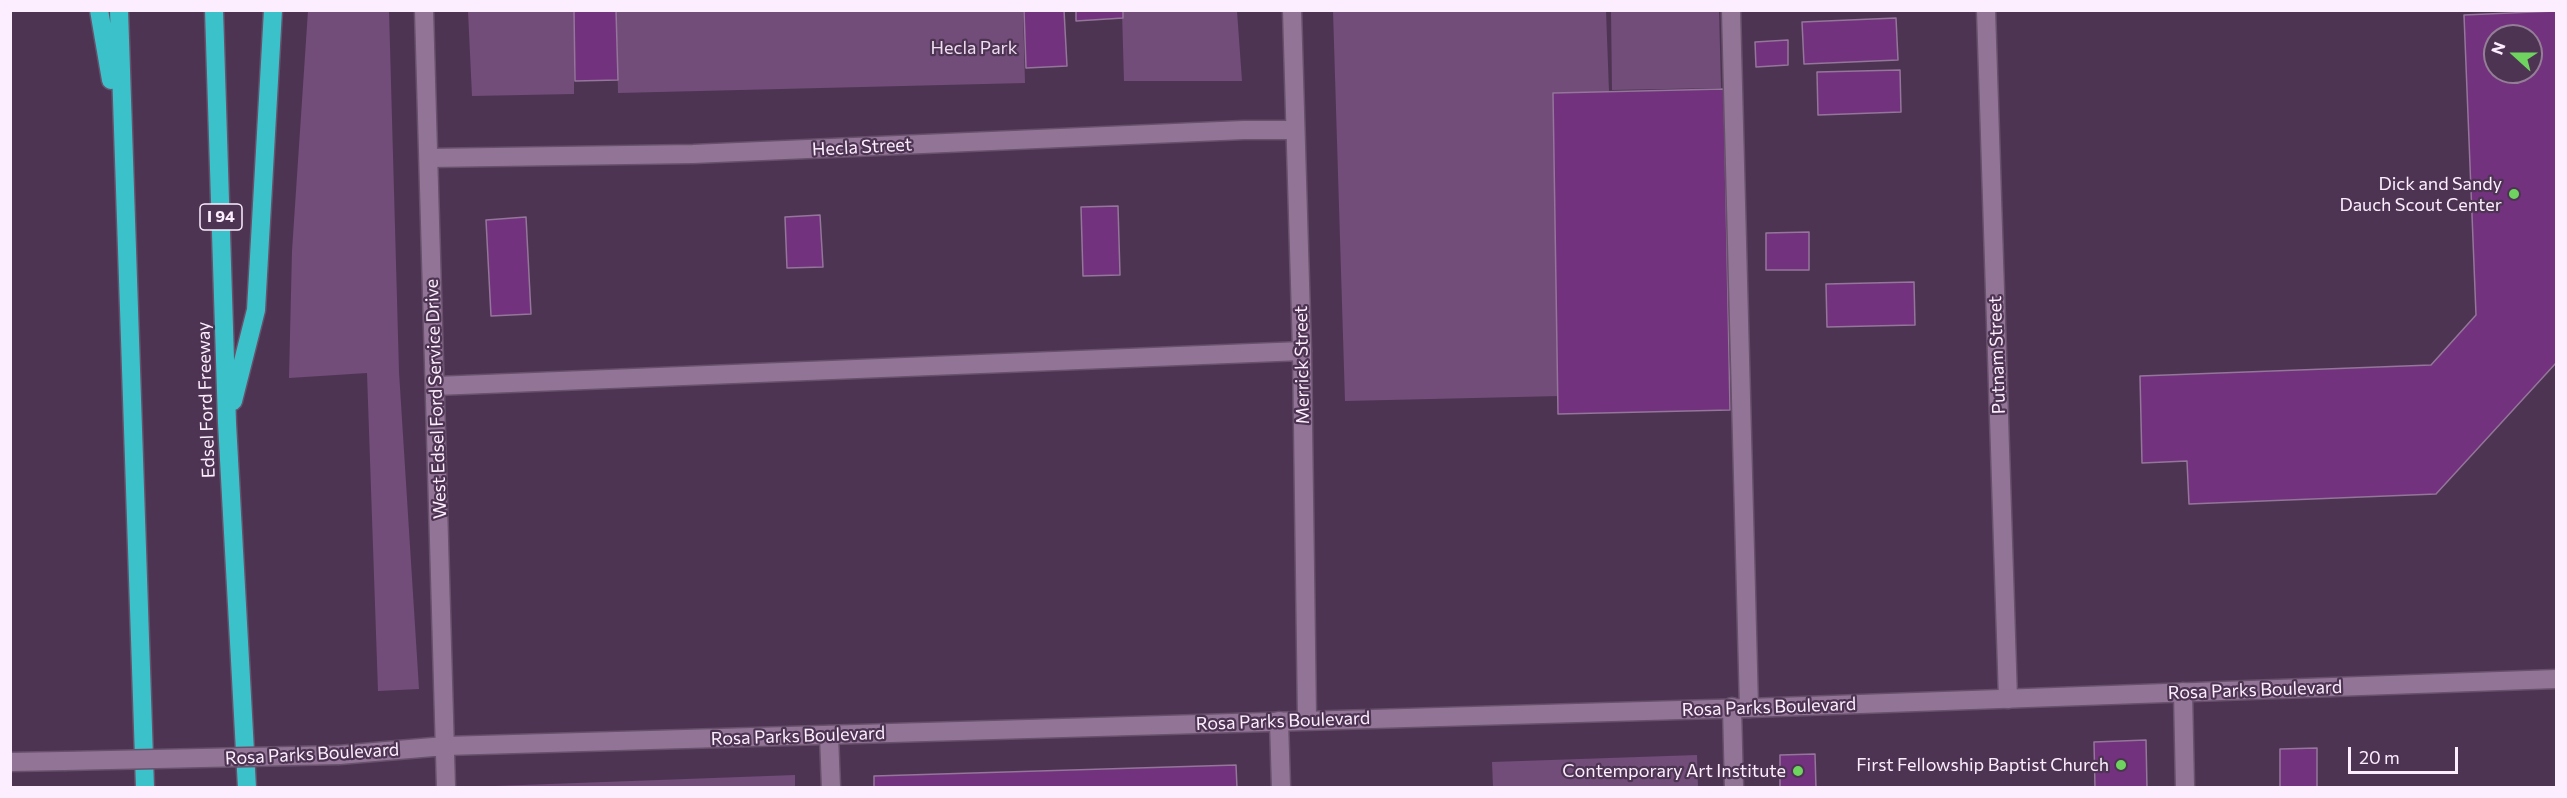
<!DOCTYPE html>
<style>
body{margin:0}
#map{position:relative;width:2567px;height:798px;overflow:hidden;background:#4e3453;font-family:Commissioner,sans-serif}
canvas{display:block}
.frame{position:absolute;inset:0;border:12px solid #fceefe;pointer-events:none}
.north{position:absolute;left:2483px;top:24px;width:60px;height:60px;box-sizing:border-box;background:#4e3453;border:2px solid #947e97;border-radius:50%;rotate:291deg;font-size:16px;font-weight:700;line-height:24px;text-align:center;color:#fceefe}
.north::after{content:'';display:block;margin:auto;width:21px;height:27px;background:#6fd360;clip-path:polygon(50% 0,100% 100%,50% 72%,0 100%)}
.scale{position:absolute;left:2348px;top:747px;width:110px;height:27px;box-sizing:border-box;border:3px solid #fceefe;border-top:0;padding-left:8px;font-size:18px;line-height:21px;white-space:nowrap;color:#fceefe;-webkit-text-stroke:4px #4e3453;paint-order:stroke}
</style>
<div id="map">
<canvas width="2567" height="798"></canvas>
<div class="frame"></div>
<div class="north">N</div>
<div class="scale">20 m</div>
</div>
<script>
const c = document.querySelector('canvas').getContext('2d');
c.lineJoin = 'round';
function paint(path, color) {
  c.fillStyle = color;
  c.fill(path, 'evenodd');
}
function stroke(path, color, width, dash) {
  c.strokeStyle = color;
  c.lineWidth = width;
  c.lineCap = dash ? 'butt' : 'round';
  c.setLineDash(dash || []);
  c.stroke(path);
}
function drawText(font, color, halo, rows, align = 'center') {
  c.font = font + ' Commissioner,sans-serif';
  c.lineWidth = 4.5;
  c.setLineDash([]);
  c.textBaseline = 'middle';
  c.strokeStyle = halo;
  c.fillStyle = color;
  for (const [text, x, y, turn = 0] of rows) {
    c.save();
    c.translate(x, y);
    c.rotate((+turn || 0) * Math.PI / 180);
    c.textAlign = isNaN(turn) ? turn : align;
    if (halo) c.strokeText(text, 0, 0);
    c.fillText(text, 0, 0);
    c.restore();
  }
}
const green = new Path2D(`
 M308 11H389L399 372 419 689 378 691 367 373 289 378 292 251Z
 M468 11H574V94L472 96Z
 M616 11H1023L1025 83 618 93Z
 M1122 11H1237L1242 81H1124Z
 M1333 11H1606L1609 92 1553 93 1560 396 1345 401Z
 M1611 11H1719L1721 88 1612 90Z
 M1697 755 1698 787H1493L1492 762Z
 M795 775V788L496 787 495 786Z`);
const building = new Path2D(`
 M574 10H616L618 80 575 81Z
 M1024 10H1064L1067 66 1026 68Z
 M1076 10H1123V18L1076 21Z
 M2556 11V363L2436 494 2189 504 2187 461 2142 463 2140 376 2431 365 2476 315 2464 15ZM2495 36H2531V72H2495Z
 M1896 18 1898 60 1804 64 1802 22Z
 M1788 40V65L1756 67 1755 42Z
 M1900 70 1901 112 1818 115 1817 72Z
 M1724 89 1730 410 1558 414 1553 93Z
 M1118 206 1120 275 1083 276 1081 207Z
 M820 215 823 267 787 268 785 217Z
 M526 217 531 314 491 316 486 220Z
 M1809 232V270H1766V233Z
 M1914 282 1915 325 1827 327 1826 284Z
 M2146 740 2147 788H2095L2094 742Z
 M2317 748V788H2280V749Z
 M1815 754 1816 788H1780V755Z
 M1236 765 1237 788H874V776Z`);
const lane = new Path2D(`
 M1731 10 1749 708
 M436 386 1302 351`);
const street = new Path2D(`
 M1292 10 1302 351 1307 719
 M1986 10 2008 699
 M429 158 693 154 1244 130H1295
 M2183 692 2185 788
 M1732 707 1734 788
 M1279 721 1281 788
 M829 735 831 788`);
const secondary = new Path2D(`
 M424 10 446 788
 M339 755 445 746 1749 708 2556 679
 M10 762 64 761`);
const highway = new Path2D(`
 M99 10 111 80
 M119 10 145 788
 M214 10 227 423 247 788
 M233 401 256 310 273 10`);
const secondaryBridge = new Path2D(`
 M64 761 339 755`);
const markers = [
 [2514,194,6,"#6fd360"],
 [2121,765,6,"#6fd360"],
 [1798,771,6,"#6fd360"]
];
const shields = [
 [221,217,42]
];
const shieldNames = [
 ["I 94",221,217]
];
const parkNames = [
 ["Hecla Park",974,48]
];
const streetNames = [
 ["Hecla Street",862,147,-3],
 ["Putnam Street",1997,355,-92],
 ["Merrick Street",1302,365,-91],
 ["West Edsel Ford Service Drive",436,399,-92],
 ["Edsel Ford Freeway",206,400,-92],
 ["Rosa Parks Boulevard",2255,690,-2],
 ["Rosa Parks Boulevard",1769,707,-2],
 ["Rosa Parks Boulevard",1283,721,-2],
 ["Rosa Parks Boulevard",798,736,-2],
 ["Rosa Parks Boulevard",312,754,-3]
];
const poiNames = [
 ["Dick and Sandy",2502,184],
 ["Dauch Scout Center",2502,205],
 ["First Fellowship Baptist Church",2109,765],
 ["Contemporary Art Institute",1786,771]
];
paint(green, '#724d79');
paint(building, '#72327e');
stroke(building, '#94769a', 1.5);
stroke(lane, '#67516b', 21);
stroke(street, '#67516b', 21);
stroke(secondary, '#67516b', 21);
stroke(highway, '#67516b', 21);
stroke(lane, '#927497', 18);
stroke(street, '#927497', 18);
stroke(secondary, '#927497', 18);
stroke(highway, '#3bc1ca', 18);
stroke(secondaryBridge, '#67516b', 21, []);
stroke(secondaryBridge, '#927497', 18);
for (const [x, y, r, color] of markers) {
  const dot = new Path2D();
  dot.arc(x, y, r, 0, 2 * Math.PI);
  c.fillStyle = color;
  c.fill(dot);
  stroke(dot, '#4e3453', 2);
}
for (const [x, y, w] of shields) {
  const box = new Path2D();
  box.roundRect(x - w / 2, y - 13, w, 26, 4.5);
  c.fillStyle = '#4e3453';
  c.fill(box);
  stroke(box, '#fceefe', 1.5);
}
drawText('bold 16px', '#fceefe', null, shieldNames);
drawText('18px', '#efdef2', '#4e3453', parkNames);
drawText('18px', '#fceefe', '#4e3453', streetNames);
drawText('18px', '#fceefe', '#4e3453', poiNames, 'right');
</script>
